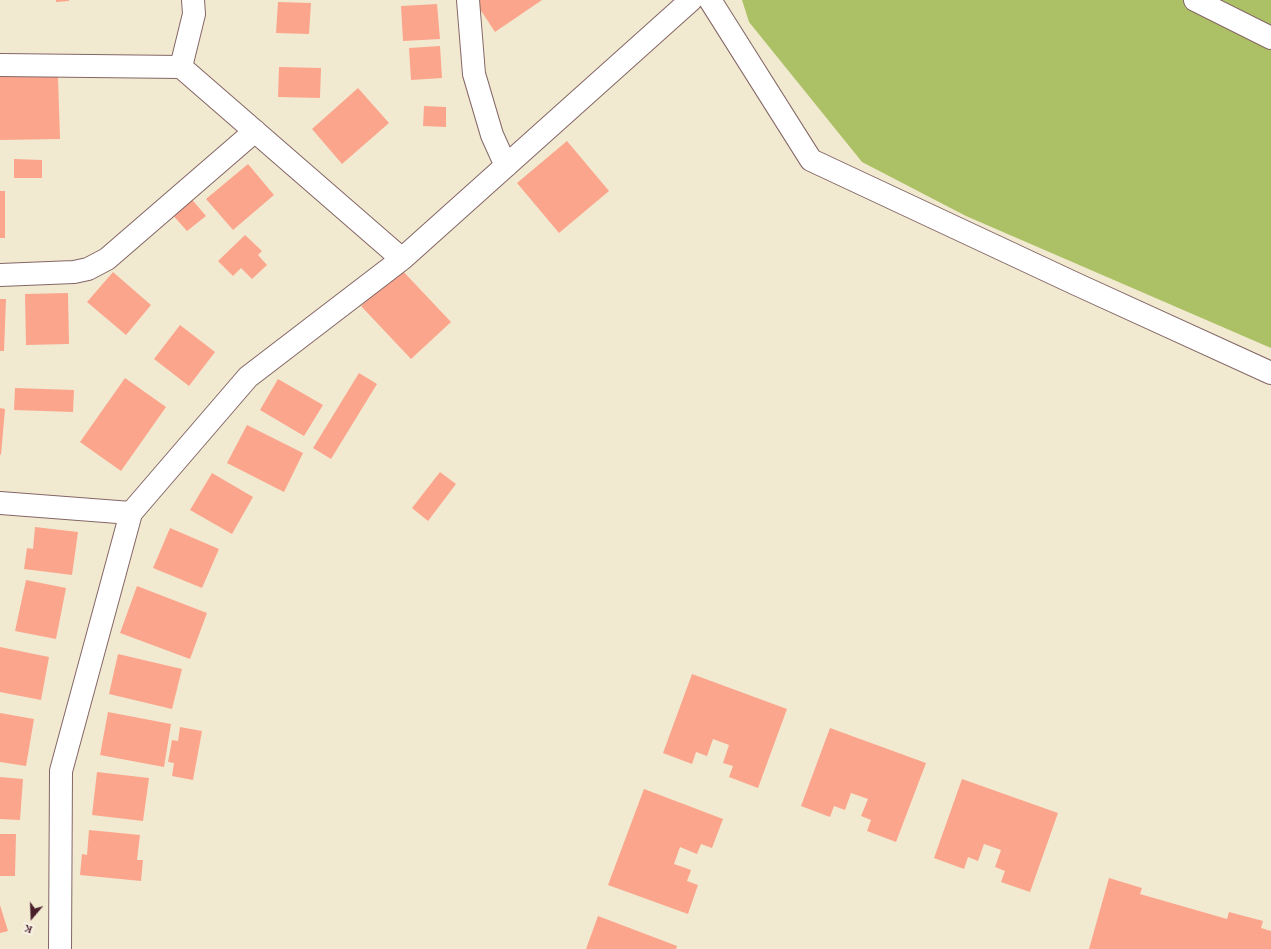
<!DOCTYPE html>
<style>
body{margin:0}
#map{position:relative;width:1271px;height:949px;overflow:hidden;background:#f1ead1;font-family:Cardo,serif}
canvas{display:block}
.north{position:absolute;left:12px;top:897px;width:40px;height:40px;-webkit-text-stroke:3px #fbf7ec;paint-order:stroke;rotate:199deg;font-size:11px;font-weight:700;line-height:16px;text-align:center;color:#4a1f2b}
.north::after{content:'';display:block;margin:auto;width:14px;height:18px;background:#4a1f2b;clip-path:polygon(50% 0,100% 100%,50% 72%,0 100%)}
</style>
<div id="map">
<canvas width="1271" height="949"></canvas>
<div class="north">K</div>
</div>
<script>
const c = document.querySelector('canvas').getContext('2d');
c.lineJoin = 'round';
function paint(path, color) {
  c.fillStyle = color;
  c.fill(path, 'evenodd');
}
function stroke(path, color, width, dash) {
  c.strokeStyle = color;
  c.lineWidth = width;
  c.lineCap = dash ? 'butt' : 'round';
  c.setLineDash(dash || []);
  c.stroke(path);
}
const green = new Path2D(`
 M742 0H1271V348L966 216 862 162 749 22Z`);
const building = new Path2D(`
 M56 0H69V1L56 2Z
 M474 0H542L495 32Z
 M278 2 311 3 309 34 276 33Z
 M437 4 440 39 403 41 401 6Z
 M440 46 442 78 411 80 409 48Z
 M279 67 321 68 320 98 278 97Z
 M58 76 60 139 0 140V77Z
 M358 88 389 123 342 164 312 129Z
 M424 106 446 107V127L423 126Z
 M567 141 609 191 559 233 517 183Z
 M14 159 42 160V178H14Z
 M248 164 274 195 233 230 206 199Z
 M0 191H5V238H0Z
 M189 196 206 216 187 231 170 212Z
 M245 235 262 251 258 255 267 265 252 279 241 268 233 276 218 261Z
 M400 268 451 322 411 359 361 306Z
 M113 272 151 305 126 335 87 302Z
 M68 293 69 344 26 345 25 294Z
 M0 299H6L4 351H0Z
 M180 325 215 352 189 386 154 359Z
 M359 373 377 384 331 459 313 448Z
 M125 378 166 407 121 471 80 442Z
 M278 379 323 405 304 436 260 410Z
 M15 388 74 390 73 412 14 410Z
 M0 408 5 409 1 455 0 454Z
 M247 425 303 453 284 492 227 463Z
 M440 472 456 484 428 521 412 508Z
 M212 473 253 497 232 534 190 510Z
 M35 527 78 532 72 575 24 569 27 548 33 549Z
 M170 528 219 549 202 588 153 568Z
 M26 580 66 588 56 639 15 631Z
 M137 586 207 613 190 659 120 633Z
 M0 647 49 657 41 700 0 692Z
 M118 654 182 669 172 709 109 694Z
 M692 674 787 709 758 788 729 777 733 766 723 763 729 745 713 739 707 756 696 752 692 764 663 753Z
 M108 712 171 724 164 767 100 755Z
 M0 713 34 719 26 766 0 762Z
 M180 727 202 731 193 780 172 776 174 763 168 762 172 740 178 741Z
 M830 728 926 763 896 842 867 831 871 820 861 816 868 799 851 793 845 810 834 806 830 817 801 806Z
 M97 772 149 778 143 821 92 815Z
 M0 777 23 779 20 820 0 819Z
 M962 779 1058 813 1030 892 1001 882 1005 871 995 867 1001 850 984 844 978 861 968 857 964 869 934 858Z
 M644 789 723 819 712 848 701 844 697 854 680 847 674 864 691 870 687 881 698 885 688 914 608 885Z
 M89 830 140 835 137 860H143L141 881 80 875 82 854 87 855Z
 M0 834H16L15 876H0Z
 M1109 878 1142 888 1140 894 1227 919 1229 912 1263 921 1261 928 1271 931V949H1089Z
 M0 905 8 931 0 933Z
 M598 916 677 946 676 949H586Z`);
const minor = new Path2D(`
 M468 0 474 74 492 135 506 166
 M710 0 811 160 1076 284 1271 373
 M1195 0 1271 38
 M0 65 181 67 402 259
 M181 67 194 14 193 0
 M0 275 74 272 88 269 107 259 255 131
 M0 503 131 513
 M60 949 61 771 131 513 248 377 402 259 691 0`);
paint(green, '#acc165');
paint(building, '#fca58d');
stroke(minor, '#846665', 24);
stroke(minor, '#fff', 22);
</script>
